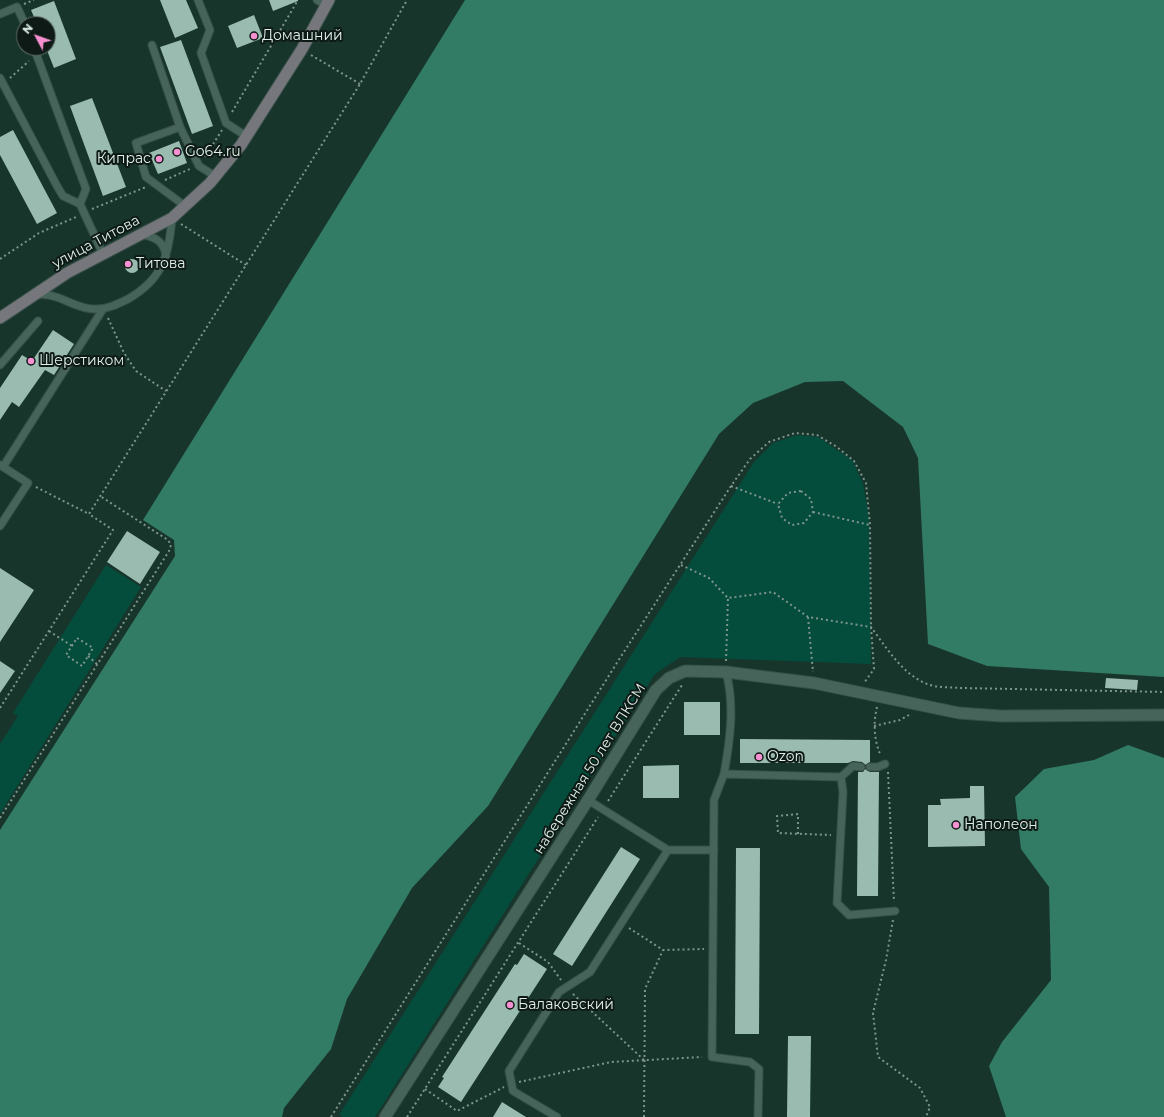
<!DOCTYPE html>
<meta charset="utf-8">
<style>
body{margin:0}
#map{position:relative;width:1164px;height:1117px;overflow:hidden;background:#18352c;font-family:Montserrat,sans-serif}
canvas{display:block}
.north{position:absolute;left:16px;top:16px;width:40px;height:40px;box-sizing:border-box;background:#0e1a15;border:1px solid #62706a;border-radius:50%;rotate:311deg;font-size:11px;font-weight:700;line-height:16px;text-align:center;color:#e0f0ea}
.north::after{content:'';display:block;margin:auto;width:14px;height:18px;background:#f590d1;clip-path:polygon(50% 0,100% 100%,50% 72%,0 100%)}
</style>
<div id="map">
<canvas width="1164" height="1117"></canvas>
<div class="north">N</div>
</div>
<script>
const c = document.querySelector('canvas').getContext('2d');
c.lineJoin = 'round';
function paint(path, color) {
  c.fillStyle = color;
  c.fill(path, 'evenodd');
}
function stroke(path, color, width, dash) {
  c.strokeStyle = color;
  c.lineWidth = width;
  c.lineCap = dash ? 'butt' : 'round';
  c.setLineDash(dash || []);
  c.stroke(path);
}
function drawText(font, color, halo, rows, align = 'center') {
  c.font = font + ' Montserrat,sans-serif';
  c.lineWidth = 4;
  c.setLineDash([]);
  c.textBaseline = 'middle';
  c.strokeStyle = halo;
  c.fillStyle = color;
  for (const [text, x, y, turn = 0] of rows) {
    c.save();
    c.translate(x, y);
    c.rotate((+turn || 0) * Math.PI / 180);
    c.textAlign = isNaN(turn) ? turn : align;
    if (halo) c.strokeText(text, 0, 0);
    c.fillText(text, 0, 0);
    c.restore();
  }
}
const green = new Path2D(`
 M797 435 818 437 852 460 863 483 869 518 871 664 680 657 655 674 375 1117H343L339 1115 754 462 773 443Z
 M106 565 141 587 0 814V744L18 716 13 713Z`);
const water = new Path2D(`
 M465 0H1164V677L987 666 928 644 918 458 903 427 843 381 805 382 753 403 719 434 488 806 412 888 347 999 331 1049 284 1108 282 1117H0V830L175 556 174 540 143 520Z
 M1128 745 1164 758V1117H1006L989 1066 1002 1042 1051 980 1049 887 1021 849 1015 797 1044 769 1094 760Z`);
const building = new Path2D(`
 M160 0H186L198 28 175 38Z
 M269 0H298V1L273 11Z
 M54 1 76 59 54 68 48 53V24H37L31 10Z
 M254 15 263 38 237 48 228 26Z
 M181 40 213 126 192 134 160 47Z
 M92 98 126 187 103 196 70 106Z
 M13 130 57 213 37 224 0 155V137Z
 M179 141 187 163 158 174 149 153Z
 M125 266a7 7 0 1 1 14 0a7 7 0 1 1-14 0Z
 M53 330 74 344 54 375 45 370 19 407 12 402 0 420V388L22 355 32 361Z
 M127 531 160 552 140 584 107 562Z
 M0 568 34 590 0 642Z
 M0 661 15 671 0 693Z
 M1106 678 1138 680 1137 690 1105 688Z
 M684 702H720V735H684Z
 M740 739 870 740V762L866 765 862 762 853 761 848 763H740Z
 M679 765V798H643V766Z
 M865 769 870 772H879L878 896H857L858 772H863Z
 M970 786H984L985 846 928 847V805H941L940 799 970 798Z
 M621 847 640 859 572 966 553 954Z
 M736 848H760L759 1034H735Z
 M524 954 547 969 461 1102 438 1087 444 1078 442 1077 515 964 517 965Z
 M788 1036H811L810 1117H787Z
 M502 1102 526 1117H493Z`);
const path = new Path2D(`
 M24 4 34 0
 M311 55 360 84
 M10 78 29 61
 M232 112 298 0
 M205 157 222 130
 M165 180 190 169
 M92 209 146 187
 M181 224 246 265
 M0 259 39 233 76 217
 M108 318 124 353 136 371 166 391
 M731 486 778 504
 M36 487 89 514
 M801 491 811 499 813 512 804 523 792 525 782 518 778 504 788 493Z
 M813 512 870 525
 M681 565 709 578 728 598 773 592 808 617 871 627C886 647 902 674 927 684 937 688 950 687 961 688L1164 692
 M808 617 813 672
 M49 631 72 646
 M77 638 93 648 82 666 66 655Z
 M88 656 97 664
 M726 661 728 598
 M877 707C873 723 874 741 881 756
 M0 708 113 530 89 514 360 84 407 0
 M874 726 900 720 909 715
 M888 772 894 902
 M608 801 682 685
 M0 818 169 551 171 545 168 540 100 496
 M798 834V814L777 816 778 833 831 835
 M893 920 886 960 873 1013 878 1057 920 1088 930 1107 926 1117
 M629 928 663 950 704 949
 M519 943 548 962 561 980
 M573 994 644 1060
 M519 1082 611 1062 702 1057
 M425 1089 457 1111 504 1087
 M331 1117 620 658 731 486 750 459 769 442 795 433 817 435 837 447 854 461 866 483 870 525 871 627 874 669 864 683
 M407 1117 598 817
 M644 1117 645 989 663 950`);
const service = new Path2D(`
 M198 0 210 30 201 53 226 123 246 136
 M317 0 326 5
 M0 14 17 7 25 24
 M152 45 180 127 136 143 146 177 185 206
 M34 48 86 189 80 204
 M0 78 57 186 63 196 80 204 103 254
 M180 127 199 166 215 176
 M141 234C155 237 164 241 166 256
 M35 294C42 294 50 295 56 297 69 301 80 309 94 309 106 310 118 304 128 299 163 279 169 255 172 218
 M0 365 38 321
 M3 467 103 309
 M0 526 28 483 0 465
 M726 672C735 705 730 741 724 774L841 777 843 792 837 903 849 915 895 911
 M870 767H878L885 764
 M724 774 714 800 712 1057 750 1062 759 1069 758 1117
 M841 777 853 766 861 767
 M668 850H714
 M557 1117 513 1091 509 1071 559 992 590 972 668 850 588 800`);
const tertiary = new Path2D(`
 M385 1117 588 800 656 690 669 678 685 671 726 672 814 683 959 713 1001 716 1164 715`);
const secondary = new Path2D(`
 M0 318 67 273 172 218 210 183 241 145 302 49 329 0`);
const markers = [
 [254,36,4,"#f590d1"],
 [177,152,4,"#f590d1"],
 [159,159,4,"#f590d1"],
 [128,264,4,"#f590d1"],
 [31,361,4,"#f590d1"],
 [759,757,4,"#f590d1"],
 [956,825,4,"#f590d1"],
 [510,1005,4,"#f590d1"]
];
const poiNames = [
 ["Домашний",262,36],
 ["Go64.ru",185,152],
 ["Кипрас",151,159,"right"],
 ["Титова",136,264],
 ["Шерстиком",39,361],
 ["Ozon",767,757],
 ["Наполеон",964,825],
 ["Балаковский",518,1005]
];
const streetNames = [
 ["улица Титова",96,242,-28],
 ["набережная 50 лет ВЛКСМ",590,769,-58]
];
paint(green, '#044d3c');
paint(water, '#327b65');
paint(building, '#9abbaf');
stroke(service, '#374f47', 9);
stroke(tertiary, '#374f47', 13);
stroke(secondary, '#374f47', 13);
stroke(path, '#7e958d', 2, [2, 3]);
stroke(service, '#466459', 7);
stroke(tertiary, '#466459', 11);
stroke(secondary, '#76777c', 11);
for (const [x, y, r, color] of markers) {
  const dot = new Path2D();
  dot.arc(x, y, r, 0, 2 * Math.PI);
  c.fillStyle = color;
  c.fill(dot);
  stroke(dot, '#0e1a15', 1.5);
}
drawText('14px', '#e0f0ea', '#0e1a15', poiNames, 'left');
drawText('14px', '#e0f0ea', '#0e1a15', streetNames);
</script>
